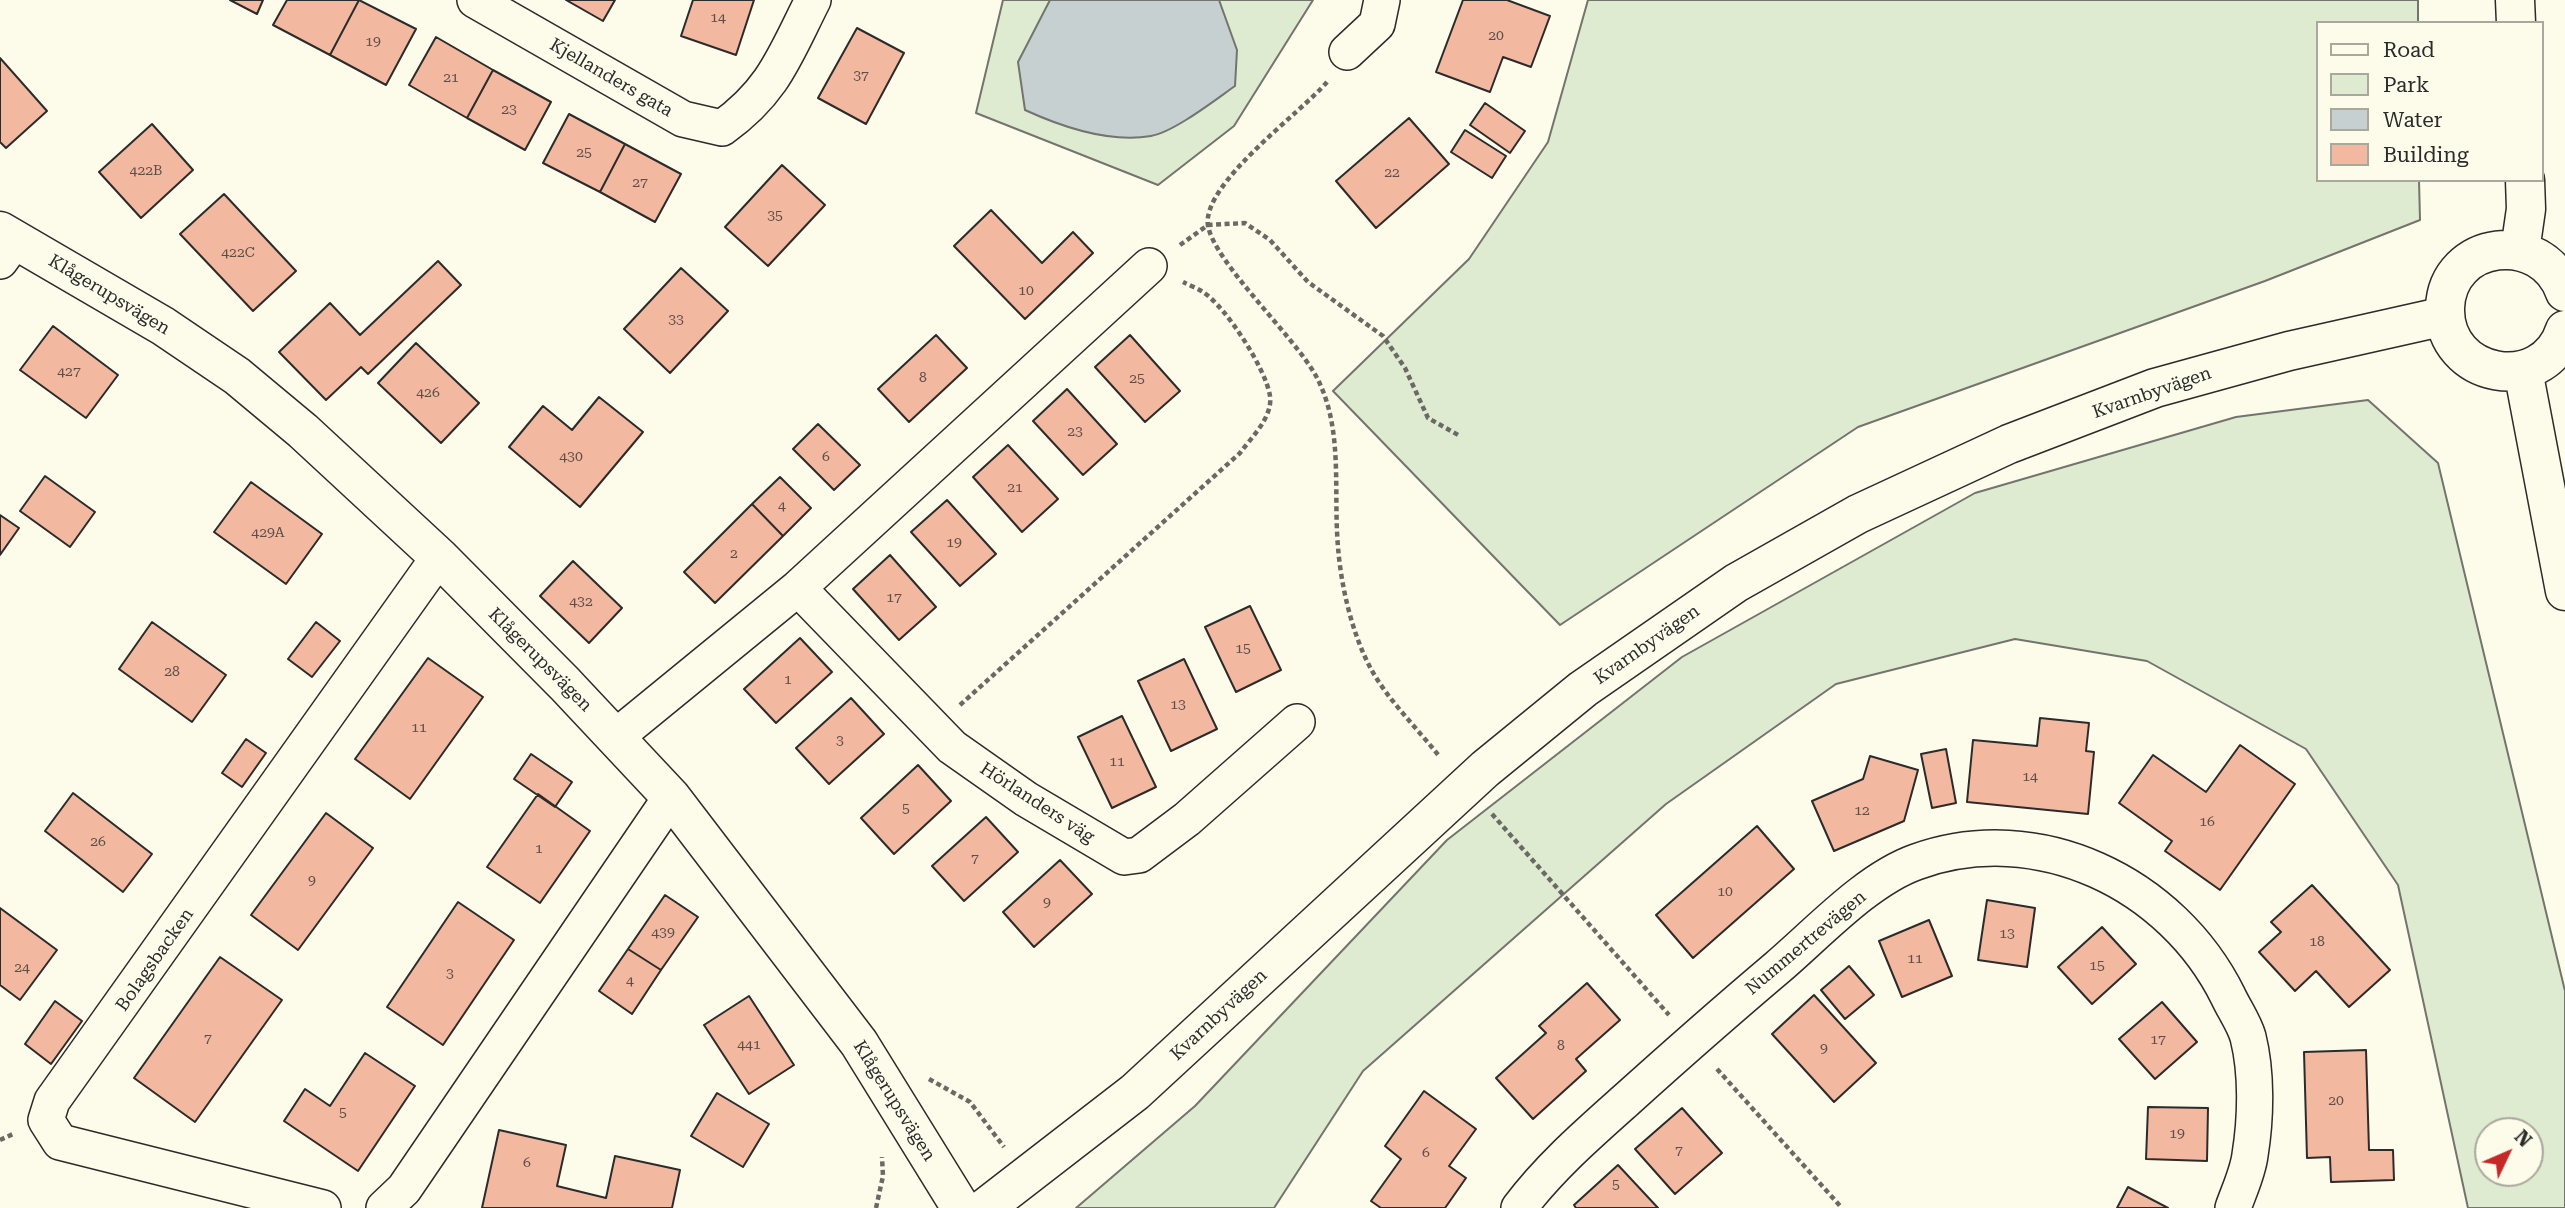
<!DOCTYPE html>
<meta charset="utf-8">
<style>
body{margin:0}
#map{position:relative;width:2565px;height:1208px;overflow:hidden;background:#fdfbea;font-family:"Roboto Serif",serif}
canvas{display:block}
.legend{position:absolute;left:2316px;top:21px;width:228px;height:161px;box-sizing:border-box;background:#fdfbea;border:2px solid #a9a89e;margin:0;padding:9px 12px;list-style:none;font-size:21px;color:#2b2b2b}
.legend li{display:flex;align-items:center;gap:14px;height:35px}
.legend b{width:35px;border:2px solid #a9a89e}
.north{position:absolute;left:2474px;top:1117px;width:70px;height:70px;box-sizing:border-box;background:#fdfbea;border:2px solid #a9a89e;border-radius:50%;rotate:46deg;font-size:19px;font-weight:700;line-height:28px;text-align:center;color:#2b2b2b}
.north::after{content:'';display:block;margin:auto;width:24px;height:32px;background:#c62828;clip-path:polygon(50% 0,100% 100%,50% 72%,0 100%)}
</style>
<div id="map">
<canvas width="2565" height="1208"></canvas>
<ul class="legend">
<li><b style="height:9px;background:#fdfbea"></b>Road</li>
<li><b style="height:19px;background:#deebd1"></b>Park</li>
<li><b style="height:19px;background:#c7d0d0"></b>Water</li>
<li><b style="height:19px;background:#f2b8a0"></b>Building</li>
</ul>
<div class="north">N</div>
</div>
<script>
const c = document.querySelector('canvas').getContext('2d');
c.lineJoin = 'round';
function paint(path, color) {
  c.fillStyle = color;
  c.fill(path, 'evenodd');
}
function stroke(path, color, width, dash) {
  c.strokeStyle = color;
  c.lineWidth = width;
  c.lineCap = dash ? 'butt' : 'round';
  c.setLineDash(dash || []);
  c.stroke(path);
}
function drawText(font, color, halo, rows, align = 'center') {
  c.font = font + ' "Roboto Serif",serif';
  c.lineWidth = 5;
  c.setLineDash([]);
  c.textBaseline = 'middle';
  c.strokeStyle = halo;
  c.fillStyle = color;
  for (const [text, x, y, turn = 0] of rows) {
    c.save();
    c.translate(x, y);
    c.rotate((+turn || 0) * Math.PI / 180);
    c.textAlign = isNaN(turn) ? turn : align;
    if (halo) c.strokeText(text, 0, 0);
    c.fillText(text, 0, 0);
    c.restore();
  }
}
const green = new Path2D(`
 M1003 0H1313L1234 126 1158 185 976 113Z
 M1588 0H2418V23H2318V180H2419L2420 220 2265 281 1858 427 1560 625 1333 391 1469 259 1548 142Z
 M2368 400 2438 463 2565 991V1208H2468L2398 885 2306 749 2147 661 2015 639 1836 684 1666 804 1363 1071 1274 1208H1076L1195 1106 1447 840 1682 657 1975 493 2236 417ZM2530 1131V1173H2488V1131Z`);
const water = new Path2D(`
 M1050 0H1219L1237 50 1235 86C1215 100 1174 132 1151 136 1109 143 1062 127 1025 110L1018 62Z`);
const building = new Path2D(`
 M230 0H263L257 14Z
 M287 0H359L330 55 273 25Z
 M359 0 416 29 386 85 330 55Z
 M566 0H615L603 21Z
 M693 0H754L736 55 681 36Z
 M1463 0H1507L1550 16 1531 67 1503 57 1490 92 1436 72Z
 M857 28 904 53 866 124 818 98Z
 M436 37 493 70 467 118 409 85Z
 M0 58 47 111 6 148 0 142Z
 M493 70 551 102 525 150 467 118Z
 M1485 103 1525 131 1510 153 1470 125Z
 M569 114 625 144 600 192 543 163Z
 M1409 118 1449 164 1376 228 1336 181Z
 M152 124 193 170 141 218 99 172Z
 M1465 130 1506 156 1492 178 1451 152Z
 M625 144 681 174 655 222 600 192Z
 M782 165 825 205 768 266 725 227Z
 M224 194 296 271 253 311 180 234Z
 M991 210 1042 263 1073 232 1093 253 1025 319 954 246Z
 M438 261 461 285 368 374 361 367 326 400 279 352 330 303 360 335Z
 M681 268 728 311 670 373 624 329Z
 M53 326 118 375 86 418 20 370Z
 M936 335 967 368 909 422 878 389Z
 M1130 335 1180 391 1145 422 1095 367Z
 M416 343 479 403 441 443 378 383Z
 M1067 389 1117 444 1083 475 1033 421Z
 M599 397 643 432 580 507 509 447 543 406 572 430Z
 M818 424 860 465 834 490 793 449Z
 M1008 445 1058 499 1022 532 973 477Z
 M45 476 95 512 70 547 20 511Z
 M780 477 811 508 783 536 752 504Z
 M251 482 322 534 286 584 214 532Z
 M947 500 996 554 960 586 911 532Z
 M752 504 783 536 715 603 684 572Z
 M0 515 19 528 0 555Z
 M890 555 936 607 899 640 853 589Z
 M573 561 622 608 589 643 540 596Z
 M1250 606 1281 670 1236 692 1205 627Z
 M152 622 226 675 192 722 119 669Z
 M316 622 340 641 312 677 288 659Z
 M800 638 832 672 776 723 744 689Z
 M428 658 483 697 410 799 355 759Z
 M1184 659 1217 729 1171 751 1138 681Z
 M851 698 884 734 829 784 796 748Z
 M1122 716 1156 787 1112 808 1078 737Z
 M2040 718 2089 723 2086 751 2094 752 2088 814 1967 802 1973 740 2037 746Z
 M246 739 266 753 242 787 222 773Z
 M2240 745 2295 784 2220 890 2165 851 2172 841 2119 803 2153 755 2206 792Z
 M1946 749 1956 803 1932 808 1921 754Z
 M531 754 572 782 555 807 514 779Z
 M1870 756 1918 770 1904 821 1834 851 1812 801 1863 779Z
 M918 765 951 801 894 854 861 818Z
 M73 793 152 854 123 892 45 831Z
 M538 794 590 831 540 903 487 867Z
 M326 813 373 848 298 950 251 915Z
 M986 817 1018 852 964 901 932 866Z
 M1757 826 1794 869 1693 958 1656 915Z
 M1060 860 1092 894 1034 947 1003 912Z
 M2312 885 2390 970 2349 1007 2316 971 2295 991 2259 952 2281 932 2271 922Z
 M665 895 698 917 661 970 628 949Z
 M1987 900 2035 908 2027 967 1978 960Z
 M458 902 514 940 443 1045 387 1007Z
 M0 908 57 950 20 1000 0 985Z
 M1929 920 1952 976 1902 997 1879 941Z
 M2102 927 2136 964 2092 1004 2058 967Z
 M628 949 661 970 632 1014 599 991Z
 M220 957 282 1000 195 1122 134 1078Z
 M1849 966 1874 995 1845 1019 1821 990Z
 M1587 983 1620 1020 1576 1059 1586 1071 1533 1119 1496 1078 1546 1033 1539 1026Z
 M1814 995 1876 1063 1834 1102 1772 1034Z
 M749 996 794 1065 749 1094 704 1025Z
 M55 1001 82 1021 51 1064 25 1044Z
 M2162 1002 2197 1042 2155 1079 2119 1039Z
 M2366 1050 2369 1150H2393L2394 1180 2331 1182 2330 1157 2307 1158 2304 1052Z
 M365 1053 415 1086 358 1171 284 1121 305 1089 330 1106Z
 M1424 1091 1476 1129 1449 1166 1466 1178 1445 1208H1381L1371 1201 1401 1159 1385 1146Z
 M717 1093 769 1124 743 1167 691 1136Z
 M2148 1107 2208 1108 2207 1161 2146 1159Z
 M1682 1108 1722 1153 1675 1194 1635 1149Z
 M499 1130 566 1145 557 1186 606 1198 615 1156 680 1170 672 1208H482Z
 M1618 1165 1658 1208H1576L1574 1205Z
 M2128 1187 2168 1208H2117Z`);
const path = new Path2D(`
 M1327 82C1302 112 1201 184 1208 226 1215 263 1294 336 1316 376 1344 428 1333 490 1338 547 1341 586 1352 634 1371 669 1388 700 1417 728 1439 756
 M1180 245 1208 225 1245 223 1270 240 1308 282 1383 336 1405 368 1428 418 1460 436
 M960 705 1240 453C1251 438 1273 417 1270 396 1266 369 1226 307 1203 292 1197 288 1189 285 1183 282
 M1492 814 1669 1015
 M1717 1069 1842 1208
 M929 1079 970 1102 1004 1147
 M0 1140 13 1134
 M876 1208 883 1176 882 1157`);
const street = new Path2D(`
 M475 0 683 119 722 128C774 91 785 55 813 0
 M1347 52 1377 24 1382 0
 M0 261 16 239
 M798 588 952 747 1026 799 1124 857 1139 855 1187 819 1297 722
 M617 736 798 588 1149 266
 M323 1208 60 1142 46 1120 52 1101 439 557
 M384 1208 404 1189 671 797
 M1519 1208C1550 1167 1587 1135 1625 1101 1676 1055 1726 1011 1778 967 1818 933 1866 880 1916 862 2038 818 2172 883 2228 996 2234 1009 2244 1023 2248 1037 2257 1073 2256 1118 2250 1155 2248 1172 2239 1191 2233 1208`);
const secondary = new Path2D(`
 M2515 0 2516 23
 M0 231 163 326 237 376 303 431 439 557 565 684 671 797 859 1043 961 1208
 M2520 251 2526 209 2525 180
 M2565 292C2542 228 2447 240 2445 308 2443 378 2543 397 2565 330
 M2523 370 2565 591
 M985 1208 1135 1092 1485 769 1583 689 1736 583 1858 514 2009 444 2155 388 2289 351 2445 316`);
const numberNames = [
 ["14",718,18],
 ["20",1496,36],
 ["19",373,42],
 ["37",861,76],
 ["21",451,78],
 ["23",509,110],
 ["25",584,153],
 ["422B",146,171],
 ["22",1392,173],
 ["27",640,183],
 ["35",775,216],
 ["422C",238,253],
 ["10",1026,291],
 ["33",676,320],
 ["427",69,372],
 ["8",923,378],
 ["25",1137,379],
 ["426",428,393],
 ["23",1075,432],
 ["430",571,457],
 ["6",826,457],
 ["21",1015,488],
 ["4",782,506],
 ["429A",268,533],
 ["19",954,543],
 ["2",734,554],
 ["17",894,598],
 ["432",581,602],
 ["15",1243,649],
 ["28",172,672],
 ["1",788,680],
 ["13",1178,705],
 ["11",419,728],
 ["3",840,741],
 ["11",1117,762],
 ["14",2030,777],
 ["5",906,809],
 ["12",1862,811],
 ["16",2207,822],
 ["26",98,842],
 ["1",539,849],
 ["7",975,859],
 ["9",312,881],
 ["10",1725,892],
 ["9",1047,903],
 ["439",663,933],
 ["13",2007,934],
 ["18",2317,942],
 ["11",1915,959],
 ["15",2097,966],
 ["24",22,968],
 ["3",450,974],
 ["4",630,981],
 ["7",208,1039],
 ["17",2158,1040],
 ["441",749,1045],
 ["8",1561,1046],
 ["9",1824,1049],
 ["20",2336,1101],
 ["5",343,1113],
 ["19",2177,1134],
 ["7",1679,1151],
 ["6",1426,1153],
 ["6",527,1163],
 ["5",1616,1185]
];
const streetNames = [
 ["Kjellanders gata",611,78,30],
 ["Klågerupsvägen",109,295,31],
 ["Kvarnbyvägen",2152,393,-19],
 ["Kvarnbyvägen",1647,645,-35],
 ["Klågerupsvägen",540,660,45],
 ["Hörlanders väg",1037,803,33],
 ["Nummertrevägen",1806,943,-40],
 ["Bolagsbacken",155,960,-55],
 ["Kvarnbyvägen",1219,1015,-43],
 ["Klågerupsvägen",894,1101,58]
];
paint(green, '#deebd1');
stroke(green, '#74746e', 2);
paint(water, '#c7d0d0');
stroke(water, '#74746e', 2);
paint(building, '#f2b8a0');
stroke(building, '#2b2b2b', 2);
stroke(street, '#2b2b2b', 38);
stroke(secondary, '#2b2b2b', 41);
stroke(path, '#6a6964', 4.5, [5, 3.5]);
stroke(street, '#fdfbea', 35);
stroke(secondary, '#fdfbea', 38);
drawText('14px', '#5d4e48', null, numberNames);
drawText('18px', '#2b2b2b', '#fdfbea', streetNames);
</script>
